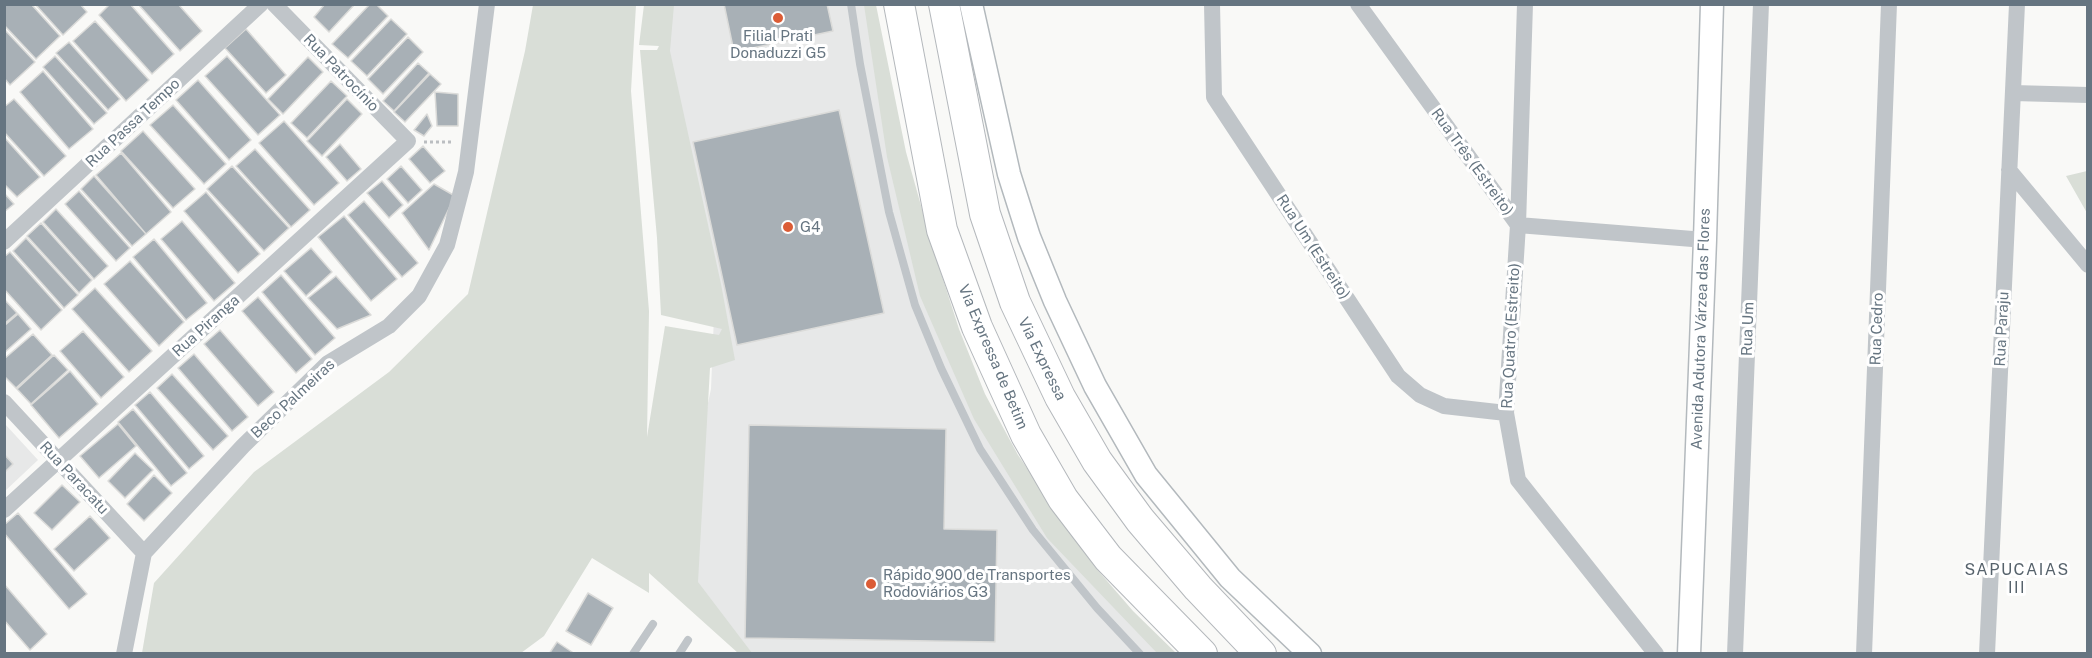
<!DOCTYPE html>
<meta charset="utf-8">
<style>
body{margin:0}
#map{position:relative;width:2092px;height:658px;overflow:hidden;background:#f9f9f7;font-family:"Public Sans",sans-serif}
canvas{display:block}
.frame{position:absolute;inset:0;border:6px solid #667581;pointer-events:none}
</style>
<div id="map">
<canvas width="2092" height="658"></canvas>
<div class="frame"></div>
</div>
<script>
const c = document.querySelector('canvas').getContext('2d');
c.lineJoin = 'round';
function paint(path, color) {
  c.fillStyle = color;
  c.fill(path, 'evenodd');
}
function stroke(path, color, width, dash) {
  c.strokeStyle = color;
  c.lineWidth = width;
  c.lineCap = dash ? 'butt' : 'round';
  c.setLineDash(dash || []);
  c.stroke(path);
}
function drawText(font, color, halo, rows, align = 'center') {
  c.font = font + ' "Public Sans",sans-serif';
  c.lineWidth = 6;
  c.setLineDash([]);
  c.textBaseline = 'middle';
  c.strokeStyle = halo;
  c.fillStyle = color;
  for (const [text, x, y, turn = 0] of rows) {
    c.save();
    c.translate(x, y);
    c.rotate((+turn || 0) * Math.PI / 180);
    c.textAlign = isNaN(turn) ? turn : align;
    if (halo) c.strokeText(text, 0, 0);
    c.fillText(text, 0, 0);
    c.restore();
  }
}
const built = new Path2D(`
 M665 5H873L900 147 951 327 1009 452 1104 586 1171 653H744L673 566 711 389 715 292 661 53Z
 M5 424 38 460 5 491Z`);
const green = new Path2D(`
 M533 5H636L631 91 649 311 647 437 665 326 719 335 722 329 661 315 657 238 640 50H657L659 46 639 45 644 5H674L670 51 721 284 735 360 710 368 698 582 752 653H738L649 573V593L592 558 544 636 521 653H142L154 583 254 472 389 372 468 294 525 51Z
 M864 5H876L906 152 932 245 959 329 985 394 1018 455 1095 567 1133 611 1176 653H1157L1047 538 974 419 920 296 887 157Z
 M2087 171H2088L2087 213 2066 176Z`);
const building = new Path2D(`
 M4 4H31L60 36 36 59 4 25Z
 M35 4H80L87 12 63 35Z
 M110 4H130L174 54 152 74 99 15Z
 M138 4H178L202 31 180 51Z
 M325 4H355L329 32 314 17Z
 M370 4H376L388 16 348 58 332 44Z
 M724 4H827L833 31 734 52Z
 M391 19 407 34 367 76 351 61Z
 M95 21 149 80 126 101 73 41Z
 M4 29 35 62 10 85 4 78Z
 M246 29 286 75 266 93 225 48Z
 M408 37 423 52 383 94 368 79Z
 M69 42 120 99 108 110 56 53Z
 M55 56 107 113 94 124 43 67Z
 M227 56 280 115 258 135 205 76Z
 M308 57 323 72 283 114 268 99Z
 M418 63 429 73 394 111 383 101Z
 M43 71 93 129 69 149 20 92Z
 M430 74 441 84 405 122 394 112Z
 M198 80 251 140 229 160 176 100Z
 M331 81 347 96 307 138 291 123Z
 M435 92 458 94V126H437Z
 M14 99 66 156 44 176 4 132V107Z
 M347 99 362 114 322 156 307 141Z
 M173 105 226 164 204 184 150 125Z
 M839 110 884 313 737 345 693 142Z
 M427 114 432 126 424 136 414 130Z
 M284 121 339 183 314 205 259 143Z
 M143 131 195 189 173 208 121 151Z
 M4 137 40 177 17 197 4 184Z
 M340 144 361 169 347 181 326 157Z
 M423 146 445 171 430 183 409 159Z
 M255 149 310 210 291 227 236 166Z
 M121 153 171 212 146 234 96 175Z
 M232 166 289 228 264 251 207 189Z
 M401 166 422 190 408 203 387 179Z
 M94 176 146 234 132 246 81 189Z
 M382 181 403 205 389 218 367 193Z
 M434 184 455 196 429 250 402 213Z
 M79 191 130 248 116 261 65 204Z
 M206 192 260 254 238 273 184 211Z
 M4 193 14 204 4 212Z
 M364 201 418 263 402 277 348 215Z
 M56 209 108 266 94 279 43 222Z
 M344 216 397 279 371 301 318 237Z
 M182 221 235 283 214 301 161 239Z
 M41 223 92 280 79 293 27 236Z
 M26 238 78 295 64 308 13 251Z
 M154 239 207 303 186 320 133 257Z
 M311 248 332 272 306 296 284 271Z
 M10 252 62 310 41 330 4 289V257Z
 M130 261 184 322 159 346 104 284Z
 M281 275 335 338 315 355 262 292Z
 M336 276 371 315 337 329 308 298Z
 M95 288 152 351 129 372 72 309Z
 M258 297 312 359 296 373 242 311Z
 M4 299 17 313 4 324Z
 M18 314 31 329 4 353V326Z
 M220 330 274 392 258 406 204 344Z
 M83 331 124 377 101 398 60 351Z
 M33 334 52 355 16 388 4 376V359Z
 M194 354 248 417 232 431 178 368Z
 M54 355 68 370 31 404 17 389Z
 M70 371 98 404 59 438 31 405Z
 M172 374 228 436 213 450 157 388Z
 M150 392 204 456 189 469 135 405Z
 M133 409 187 473 171 486 118 422Z
 M118 424 136 446 99 478 80 456Z
 M749 425 946 429 944 529 997 530 995 642 745 638Z
 M135 453 153 470 125 498 108 481Z
 M4 454 13 464 4 473Z
 M154 475 172 493 144 521 127 504Z
 M62 485 80 502 52 530 34 513Z
 M18 513 87 594 69 609 4 533V525Z
 M90 516 110 538 74 571 54 549Z
 M4 584 47 634 30 650 4 620Z
 M588 593 613 608 591 645 566 631Z
 M557 642 575 654H549Z`);
const path = new Path2D(`
 M424 142H453`);
const lane = new Path2D(`
 M851 4 860 64 889 212 915 305 941 368 980 449 1033 530 1097 608 1140 654
 M633 654 653 624
 M679 654 688 640`);
const street = new Path2D(`
 M1212 4 1214 97 1398 376 1420 395 1444 406 1506 413
 M1358 4 1518 225 1705 240
 M1525 4 1518 225 1506 413 1518 480 1656 654
 M2013 93 2088 95
 M2009 170 2088 265
 M4 242 261 4
 M4 402 144 553
 M4 510 408 141 274 4
 M144 553 243 446 328 363 389 326 419 296 447 245 466 172 487 4
 M124 654 144 553
 M1735 654 1761 4
 M1864 654 1889 4
 M1987 654 2017 4`);
const secondary = new Path2D(`
 M971 4 1009 174 1029 237 1055 301 1095 386 1146 475 1230 578 1310 654
 M1689 654 1705 240 1712 4`);
const highway = new Path2D(`
 M899 4 942 230 977 327 1026 435 1063 499 1108 558 1202 654
 M944 4 985 214 1015 302 1060 397 1097 461 1140 520 1198 588 1261 654`);
const markers = [
 [778,18,6,"#db5c36"],
 [788,227,6,"#db5c36"],
 [871,584,6,"#db5c36"]
];
const poiNames = [
 ["Filial Prati",778,36,"center"],
 ["Donaduzzi G5",778,53,"center"],
 ["G4",800,227],
 ["Rápido 900 de Transportes",883,575],
 ["Rodoviários G3",883,592]
];
const streetNames = [
 ["Rua Patrocínio",341,73,46],
 ["Rua Passa Tempo",133,123,-43],
 ["Rua Três (Estreito)",1472,162,54],
 ["Rua Um (Estreito)",1313,247,57],
 ["Rua Piranga",206,326,-42],
 ["Avenida Adutora Várzea das Flores",1701,329,-88],
 ["Rua Um",1748,329,-88],
 ["Rua Cedro",1877,329,-88],
 ["Rua Paraju",2002,329,-87],
 ["Rua Quatro (Estreito)",1511,336,-87],
 ["Via Expressa de Betim",993,357,67],
 ["Via Expressa",1042,359,64],
 ["Beco Palmeiras",293,399,-43],
 ["Rua Paracatu",74,478,47]
];
const neighbourhoodNames = [
 ["SAPUCAIAS",2017,570],
 ["III",2017,588]
];
paint(built, '#e7e8e8');
paint(green, '#d9ded7');
paint(building, '#a8b0b6');
stroke(building, '#dbdbd9', 1.5);
stroke(secondary, '#b3b9bd', 25);
stroke(highway, '#b4b8bc', 32);
stroke(path, '#bbbec1', 3, [3, 3]);
stroke(lane, '#c0c5c9', 8);
stroke(street, '#c0c5c9', 16);
stroke(secondary, '#fff', 22);
stroke(highway, '#fff', 30);
for (const [x, y, r, color] of markers) {
  const dot = new Path2D();
  dot.arc(x, y, r, 0, 2 * Math.PI);
  c.fillStyle = color;
  c.fill(dot);
  stroke(dot, '#fff', 2);
}
drawText('15px', '#667581', '#fff', poiNames, 'left');
drawText('15px', '#667581', '#fff', streetNames);
c.letterSpacing = '1.5px';
drawText('16px', '#57636c', '#fff', neighbourhoodNames);
c.letterSpacing = '0px';
</script>
